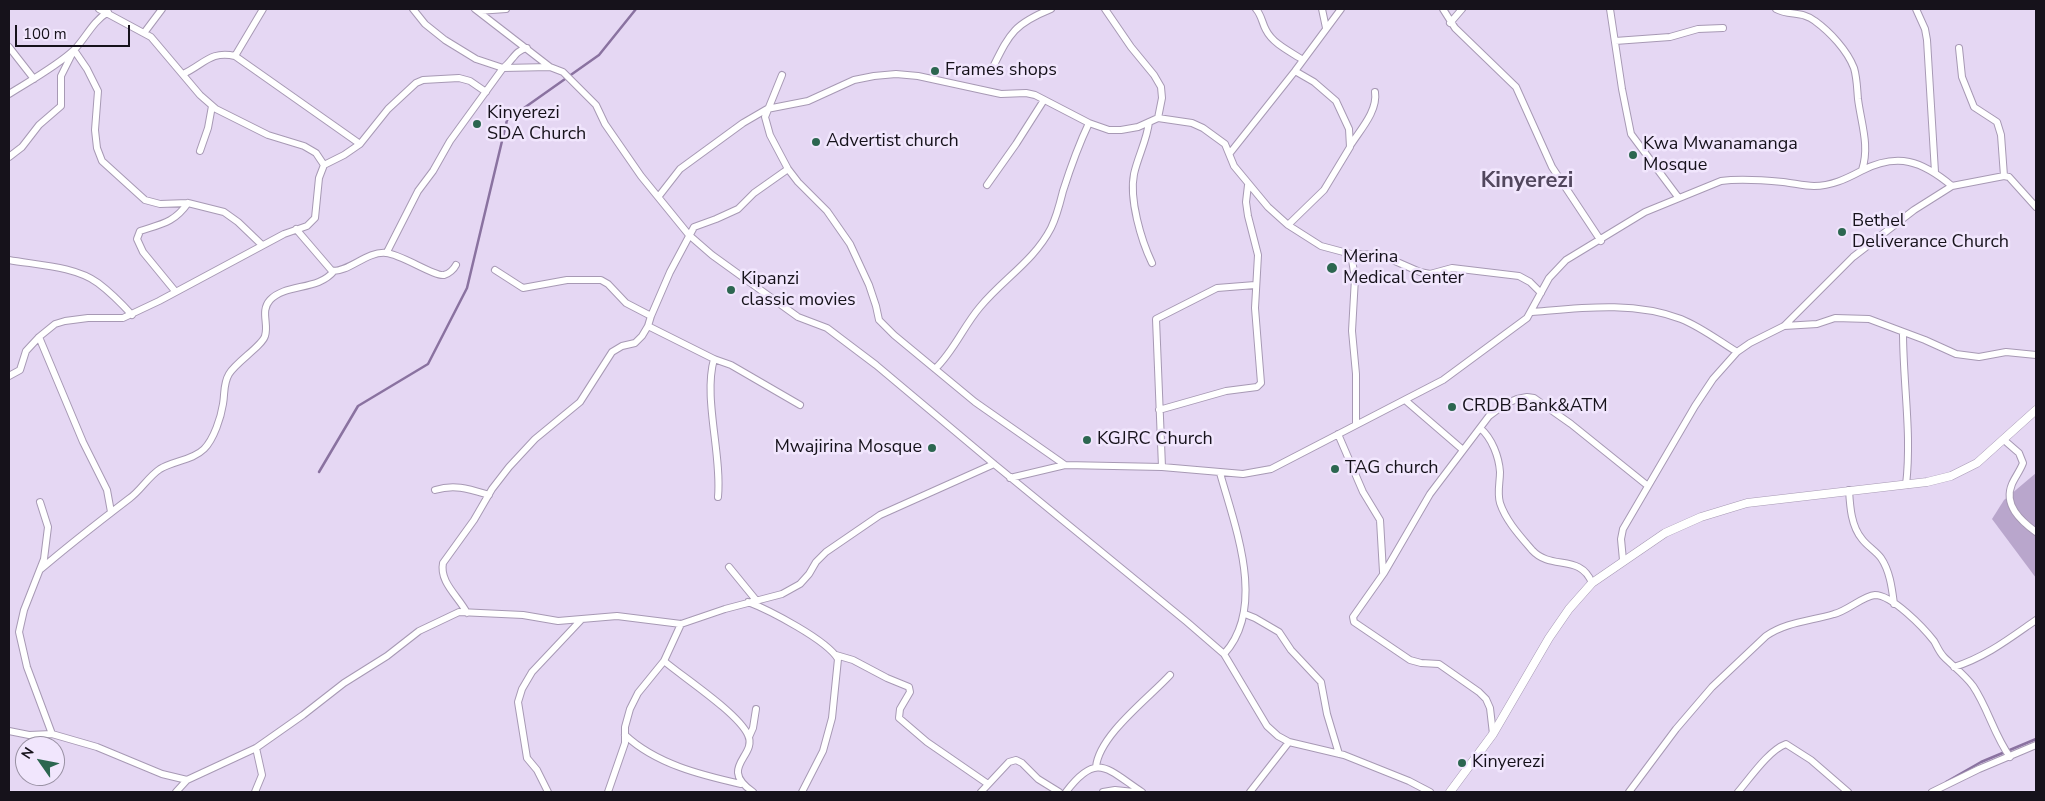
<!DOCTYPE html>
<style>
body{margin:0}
#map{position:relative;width:2045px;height:801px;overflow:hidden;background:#e5d7f3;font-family:"Nunito Sans",sans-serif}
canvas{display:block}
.frame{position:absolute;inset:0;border:10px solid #16121b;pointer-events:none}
.north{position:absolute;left:15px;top:736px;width:50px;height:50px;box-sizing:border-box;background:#f1e6fd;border:1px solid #9991a3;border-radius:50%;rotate:303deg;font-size:14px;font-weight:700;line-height:20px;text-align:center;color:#16121b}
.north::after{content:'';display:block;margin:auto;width:18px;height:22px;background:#2c6650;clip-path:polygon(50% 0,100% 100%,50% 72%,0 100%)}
.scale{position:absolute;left:15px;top:25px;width:115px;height:22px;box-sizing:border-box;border:2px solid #16121b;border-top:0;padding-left:6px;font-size:15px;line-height:18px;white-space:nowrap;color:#16121b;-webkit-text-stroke:4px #f1e6fd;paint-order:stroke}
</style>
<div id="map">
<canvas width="2045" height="801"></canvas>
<div class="frame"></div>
<div class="north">N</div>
<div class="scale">100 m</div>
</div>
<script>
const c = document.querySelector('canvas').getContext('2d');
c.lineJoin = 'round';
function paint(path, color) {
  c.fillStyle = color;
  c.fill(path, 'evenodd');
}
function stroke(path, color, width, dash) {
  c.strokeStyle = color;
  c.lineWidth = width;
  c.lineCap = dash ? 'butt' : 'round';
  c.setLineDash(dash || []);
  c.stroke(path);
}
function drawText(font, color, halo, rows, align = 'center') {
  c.font = font + ' "Nunito Sans",sans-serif';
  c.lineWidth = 5;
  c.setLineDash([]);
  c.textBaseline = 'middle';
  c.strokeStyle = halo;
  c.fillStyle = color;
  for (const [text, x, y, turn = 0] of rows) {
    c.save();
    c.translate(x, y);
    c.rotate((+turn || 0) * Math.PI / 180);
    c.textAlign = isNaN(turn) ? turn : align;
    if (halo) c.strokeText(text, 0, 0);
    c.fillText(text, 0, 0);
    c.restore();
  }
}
const green = new Path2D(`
 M2036 473V578L1992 519 2004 500Z`);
const stream = new Path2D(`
 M319 472 358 406 428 364 467 288 507 120 599 55 636 9
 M1946 782 1981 762 2036 739`);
const minor = new Path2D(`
 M99 9 151 37 200 95 216 109 268 135 304 146 316 153 324 165
 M413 9 425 24 445 40 476 59 503 68 550 67 563 72 596 105 605 124 641 176 689 235 712 255 798 317 827 328 876 365 994 464 1187 622 1224 654 1267 726 1278 736 1289 742 1344 755 1409 781 1430 792
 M475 9 550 67
 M1105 9 1131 47 1154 75 1161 87 1162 98 1158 118
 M1256 9C1262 16 1262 23 1266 30 1273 44 1291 52 1303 60
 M1322 9 1326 28
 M1443 9 1455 28 1516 87 1552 167 1601 241
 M1610 9 1622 89 1631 134 1678 197
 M1776 9C1789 16 1803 11 1815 21 1830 32 1847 50 1854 68 1857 78 1857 88 1858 99 1861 123 1870 146 1862 170
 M1916 9 1925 29 1927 40 1935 172
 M478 11 506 9
 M1450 23 1462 9
 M144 33 162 9
 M1615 41 1670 37 1698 29 1723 28
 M9 47 34 79
 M1959 48 1962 77 1974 107 1997 122 2001 135 2004 176
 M74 50 87 69 98 91 95 130 97 148 102 161 145 200 160 204 188 203 224 212 238 222 262 245
 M235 56 263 9
 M993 67C1010 33 1014 24 1051 9
 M183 74C203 65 211 50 235 56L360 144
 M782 75 765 117 770 135 788 169 798 182 827 211 850 244 869 285 876 306 879 320 894 335 975 402 1065 465
 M9 94C28 82 57 66 74 50 86 38 92 22 108 12
 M1149 122C1147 140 1138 156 1134 174 1129 199 1141 240 1152 263
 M1350 146C1360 130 1378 111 1375 92
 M200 151 208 128 212 106
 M1230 153 1295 71 1341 9
 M9 157 22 147 39 125 61 106V76L74 50
 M987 185 1016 144 1044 100
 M659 196 680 169 743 123 767 109 808 101 854 80 874 76 896 74 918 76 987 91 1001 94 1026 93 1035 95 1089 123 1109 130H1121L1138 127 1158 118 1192 123 1203 128 1225 144 1234 166 1268 207 1288 225 1321 246 1351 254 1381 255 1420 272 1430 274 1452 268 1519 276 1530 282 1541 293
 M1288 225 1324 190 1350 147 1349 129 1336 101 1314 82 1295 71
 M296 229 332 271C349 272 367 251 386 253 401 254 435 277 444 275 449 274 454 269 456 265
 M387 252 418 191 433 171 450 141 503 68C512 62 515 50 527 48
 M1351 254 1355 278 1352 331 1356 374V423
 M9 260C36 265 75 266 98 283 110 292 122 304 132 315
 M495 270 523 288 567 280H601L608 284 626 303 651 316
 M175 291 143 252 137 239 140 231C161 224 174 223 188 203
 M1532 312C1581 308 1633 301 1681 319 1701 327 1719 341 1737 352
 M648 326 714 359 731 365 800 405
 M1784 326 1817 324 1835 318 1869 319 1925 340 1956 354 1979 357 2006 352 2036 355
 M1903 332C1903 384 1912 434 1906 485
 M39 337 83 442 107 490 111 512
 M714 359C703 398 722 454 718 497
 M935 369C954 351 963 327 980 307 1003 279 1034 261 1051 228 1057 216 1060 203 1063 191 1070 169 1079 144 1089 123
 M9 376 20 370 26 351 39 337 55 324 65 321 88 318H123L159 301 284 234 307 226 315 218 319 178 324 165 344 155 360 144 388 109 416 83 423 80 459 78 470 81 486 92
 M1405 400 1463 450
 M1159 410 1226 391 1257 387 1261 383 1255 308 1258 255 1248 216 1246 202 1248 185
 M1480 428C1492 438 1499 457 1500 472 1500 483 1497 492 1500 503 1506 521 1520 536 1532 550 1551 571 1580 553 1592 583
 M1338 434 1363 492 1380 520 1383 572
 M2004 440 2019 453 2023 463C2020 471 2015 477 2012 484 2003 505 2021 521 2036 532
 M1162 467 1156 319 1217 288 1255 285
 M1220 473C1235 527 1267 607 1224 654
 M1010 478 1065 465 1162 467 1243 474 1271 469 1443 380 1527 318 1549 278 1566 260 1645 212 1721 181C1741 178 1763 180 1783 182 1793 183 1804 186 1814 186 1831 186 1846 179 1861 171 1898 152 1922 161 1952 186
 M435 490C455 484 469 489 489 495
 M1849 490C1850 506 1851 526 1862 539 1867 546 1876 551 1881 558 1890 571 1892 589 1894 604
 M40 502 48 527 44 559 24 610 19 632 27 667 52 734
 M1623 560 1621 539 1623 529 1695 406 1713 379 1737 352 1750 343 1784 326 1853 257 1914 210 1952 186 2004 176 2009 177 2036 207
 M729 567 756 600
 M41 569C70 544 100 521 130 498 141 490 148 477 160 469 173 461 193 460 204 449 214 439 221 417 223 404 225 393 223 384 229 374 236 362 262 346 265 336 269 324 260 311 270 300 286 283 318 291 334 271
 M748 602C769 610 827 640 838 659L832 718 823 751 802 792
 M467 613C459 597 439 582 443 563L474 520 492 489 509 467 535 439 580 402 612 352 622 346 635 343 642 336 648 326 651 316 670 272 694 227 716 219 738 209 754 193 788 169
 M1245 614 1255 618 1279 632 1291 650 1321 682 1327 714 1339 754
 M836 655 853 660 887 678 909 687 910 692 900 709 899 718 927 742 988 784
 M664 661C684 678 738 713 748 735 758 756 717 767 753 792
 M1954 667C1986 657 2010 638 2036 620
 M9 731 29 735 52 734 97 747 162 774 187 780 256 748 303 715 344 683 387 656 419 631 459 612 523 615 558 621 617 616 681 624 725 609 782 594 800 584 809 574 816 562 826 552 880 515 994 464
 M1493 734 1490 708 1486 699 1479 692 1439 664 1421 663 1410 660 1354 622 1353 617 1384 573 1430 494 1489 416 1505 404 1517 399 1527 397 1534 398 1571 424 1648 486
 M625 735C656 764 701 775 741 784
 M749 737 753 728 756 709
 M1096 767C1099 735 1150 697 1170 675
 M176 792 187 780
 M255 792 262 775 256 748
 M548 792 537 770 527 758 518 702 522 689 532 672 581 620
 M608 792 625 743V727L630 709 638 693 664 661 681 624
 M981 792 1009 762 1016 760 1022 763 1038 779 1059 792
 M1066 792C1097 751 1107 769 1142 792
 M1103 792 1115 790 1134 792
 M1250 792 1289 742
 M1629 792 1676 729 1712 687 1766 636C1786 622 1811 621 1834 614 1847 611 1863 596 1875 595 1892 595 1923 627 1934 641 1937 646 1939 652 1944 657 1953 666 1965 675 1973 686 1988 708 1994 735 2010 757
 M1738 792C1750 778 1769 750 1786 744L1811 760 1848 792
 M1932 792 1979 769 2036 745`);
const tertiary = new Path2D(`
 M1450 792 1493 734 1549 638 1569 609 1592 583 1665 533 1701 517 1747 503 1927 482 1951 476 1977 463 2036 410`);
const markers = [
 [935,71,5,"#2c6650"],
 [477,124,5,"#2c6650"],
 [816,142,5,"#2c6650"],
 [1633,155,5,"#2c6650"],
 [1842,232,5,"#2c6650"],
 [1332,268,6,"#2c6650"],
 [731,290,5,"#2c6650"],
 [1452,407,5,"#2c6650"],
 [1087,440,5,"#2c6650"],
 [932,448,5,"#2c6650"],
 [1335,469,5,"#2c6650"],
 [1462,763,5,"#2c6650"]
];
const poiNames = [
 ["Frames shops",945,71],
 ["Kinyerezi",487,114],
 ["SDA Church",487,135],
 ["Advertist church",826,142],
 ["Kwa Mwanamanga",1643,145],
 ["Mosque",1643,166],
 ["Bethel",1852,222],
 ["Deliverance Church",1852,243],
 ["Merina",1343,258],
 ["Medical Center",1343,279],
 ["Kipanzi",741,280],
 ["classic movies",741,301],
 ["CRDB Bank&ATM",1462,407],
 ["KGJRC Church",1097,440],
 ["Mwajirina Mosque",922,448,"right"],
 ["TAG church",1345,469],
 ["Kinyerezi",1472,763]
];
const districtNames = [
 ["Kinyerezi",1527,182]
];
paint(green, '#b9a6cc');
stroke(stream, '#8a72a0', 2.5);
stroke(minor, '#a799b4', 8);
stroke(tertiary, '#a799b4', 9);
stroke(minor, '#fff', 6);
stroke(tertiary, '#fff', 8);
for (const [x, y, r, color] of markers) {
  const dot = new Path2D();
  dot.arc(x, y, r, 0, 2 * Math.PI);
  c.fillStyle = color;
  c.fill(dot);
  stroke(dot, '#f1e6fd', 2);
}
drawText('18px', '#16121b', '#f1e6fd', poiNames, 'left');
drawText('bold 22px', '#52475e', '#f1e6fd', districtNames);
</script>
